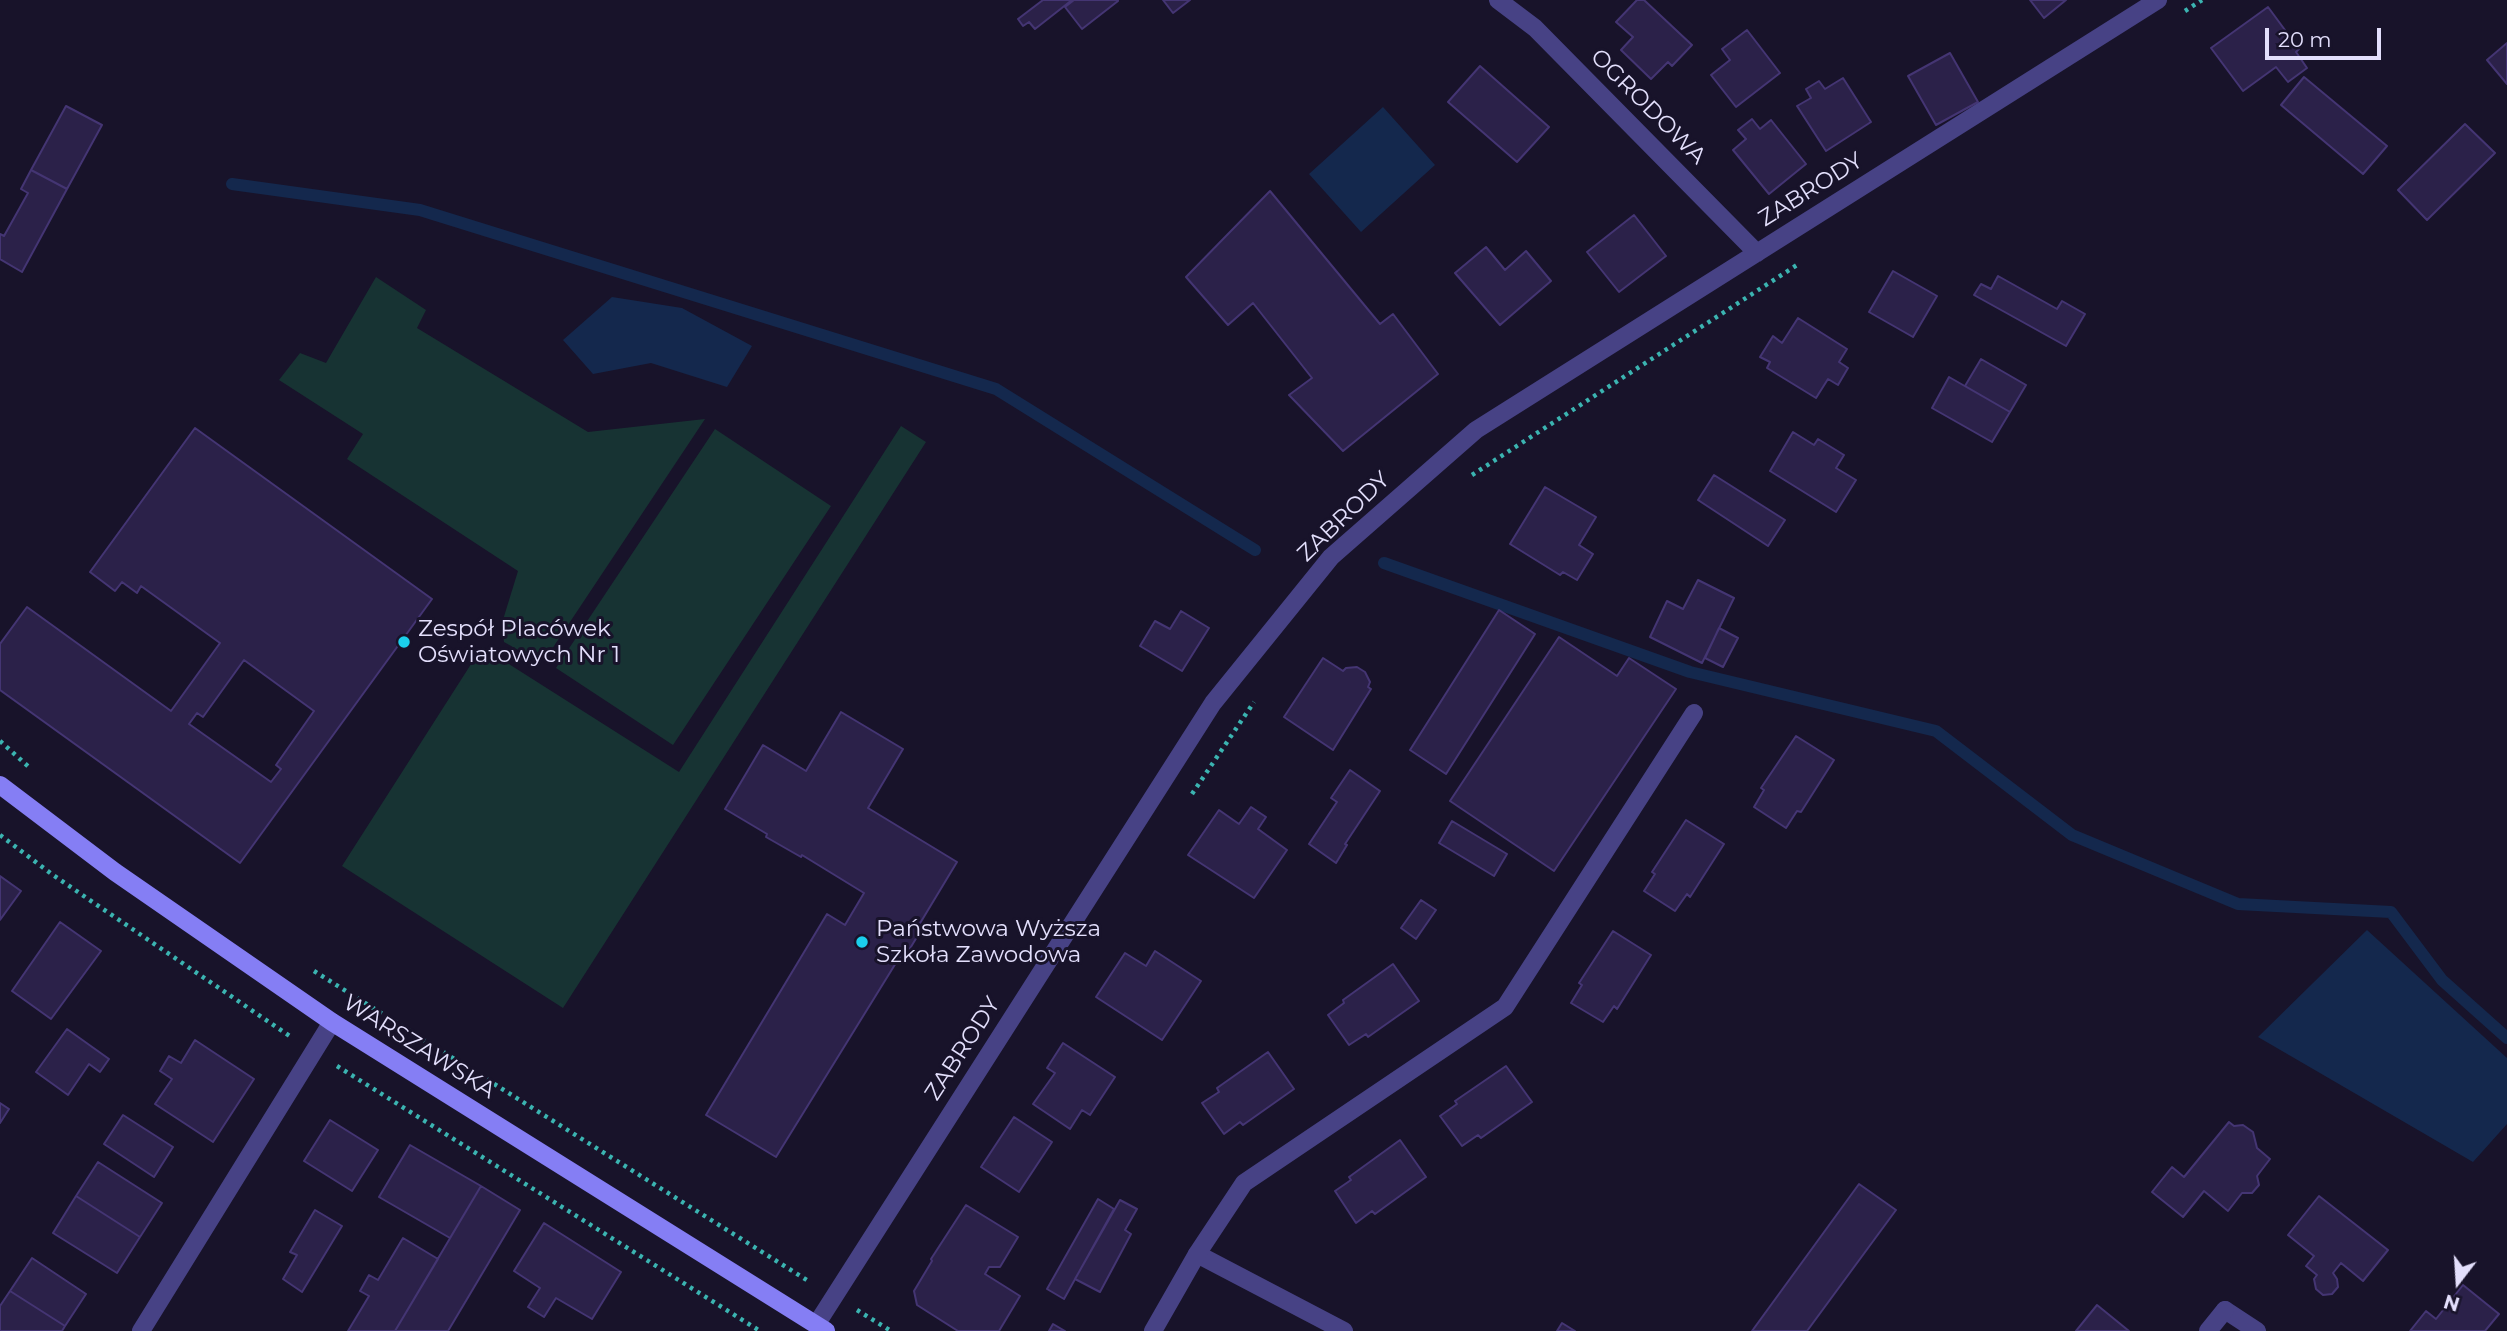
<!DOCTYPE html>
<meta charset="utf-8">
<style>
body{margin:0}
#map{position:relative;width:2507px;height:1331px;overflow:hidden;background:#18132a;font-family:Montserrat,sans-serif}
canvas{display:block}
.north{position:absolute;left:2423px;top:1247px;width:70px;height:70px;-webkit-text-stroke:5px #18132a;paint-order:stroke;rotate:197deg;font-size:19px;font-weight:700;line-height:28px;text-align:center;color:#e3dffc}
.north::after{content:'';display:block;margin:auto;width:24px;height:32px;background:#e3dffc;clip-path:polygon(50% 0,100% 100%,50% 72%,0 100%)}
.scale{position:absolute;left:2265px;top:28px;width:116px;height:32px;box-sizing:border-box;border:4px solid #e3dffc;border-top:0;padding-left:9px;font-size:21px;line-height:24px;white-space:nowrap;color:#e3dffc;-webkit-text-stroke:5px #18132a;paint-order:stroke}
</style>
<div id="map">
<canvas width="2507" height="1331"></canvas>
<div class="north">N</div>
<div class="scale">20 m</div>
</div>
<script>
const c = document.querySelector('canvas').getContext('2d');
c.lineJoin = 'round';
function paint(path, color) {
  c.fillStyle = color;
  c.fill(path, 'evenodd');
}
function stroke(path, color, width, dash) {
  c.strokeStyle = color;
  c.lineWidth = width;
  c.lineCap = dash ? 'butt' : 'round';
  c.setLineDash(dash || []);
  c.stroke(path);
}
function drawText(font, color, halo, rows, align = 'center') {
  c.font = font + ' Montserrat,sans-serif';
  c.lineWidth = 6;
  c.setLineDash([]);
  c.textBaseline = 'middle';
  c.strokeStyle = halo;
  c.fillStyle = color;
  for (const [text, x, y, turn = 0] of rows) {
    c.save();
    c.translate(x, y);
    c.rotate((+turn || 0) * Math.PI / 180);
    c.textAlign = isNaN(turn) ? turn : align;
    if (halo) c.strokeText(text, 0, 0);
    c.fillText(text, 0, 0);
    c.restore();
  }
}
const green = new Path2D(`
 M376 277 426 310 417 328 588 432 705 419 550 652 529 656 504 642 502 623 518 571 347 459 363 434 279 380 300 353 326 363Z
 M901 426 926 442 563 1008 342 866 482 647 679 772Z
 M715 429 831 506 673 745 556 668Z`);
const water = new Path2D(`
 M1383 107 1435 165 1361 232 1309 174Z
 M612 297 682 308 752 346 727 387 651 363 593 374 563 340Z
 M2367 930 2507 1058V1124L2473 1162 2258 1037Z`);
const stream = new Path2D(`
 M232 184 420 210 996 389 1255 550
 M1384 563 1690 672 1936 731 2072 835 2238 904 2391 912 2442 980 2507 1038`);
const building = new Path2D(`
 M1043 0H1072L1035 29 1029 22 1023 26 1018 19Z
 M1074 0H1118V1L1082 29 1065 7Z
 M1163 0H1190L1173 13Z
 M1637 0H1644L1692 45 1672 66 1668 62 1651 79 1621 50 1633 37 1616 22Z
 M2030 0H2066L2044 18Z
 M2268 7 2299 49 2296 52 2307 68 2288 82 2276 67 2243 91 2211 48Z
 M1747 30 1780 73 1736 107 1711 75 1730 60 1722 49Z
 M2507 43V84L2487 60Z
 M1950 53 1978 102 1936 125 1908 76Z
 M1480 66 1549 127 1517 162 1448 102Z
 M2304 77 2387 146 2363 174 2281 105Z
 M1843 78 1871 122 1826 151 1797 106 1811 98 1806 89 1819 81 1825 89Z
 M66 106 102 125 67 189 31 170Z
 M1752 119 1760 129 1771 120 1806 164 1769 194 1733 150 1746 139 1738 130Z
 M2465 124 2495 153 2427 220 2398 190Z
 M31 170 67 189 22 272 0 259V234L4 236 28 193 21 189Z
 M1270 191 1380 324 1393 314 1438 374 1343 451 1289 395 1312 378 1253 303 1228 325 1186 277Z
 M1634 215 1666 256 1619 292 1587 252Z
 M1486 247 1505 270 1526 251 1551 281 1500 325 1455 273Z
 M1893 271 1937 296 1913 337 1869 312Z
 M1998 276 2057 309 2062 301 2085 314 2066 346 1974 295 1981 284 1991 289Z
 M1798 318 1847 349 1839 362 1848 368 1838 385 1828 379 1816 398 1767 368 1770 362 1760 357 1773 336 1782 343Z
 M1981 359 2026 385 2010 412 1965 386Z
 M1949 377 2010 412 1992 442 1932 408Z
 M195 428 432 599 240 863 0 690V644L27 607 171 711 220 643 141 586 137 593 122 582 115 591 90 572ZM244 660 314 711 276 765 281 769 271 782 189 724 197 713 203 717Z
 M1793 432 1814 445 1818 439 1844 455 1836 468 1856 480 1836 512 1770 471Z
 M1714 475 1785 520 1768 546 1698 500Z
 M1545 487 1596 517 1579 545 1593 554 1577 580 1563 572 1560 575 1510 544Z
 M1698 580 1734 598 1702 663 1650 637 1667 601 1683 609Z
 M1499 610 1535 634 1446 774 1410 750Z
 M1181 611 1209 628 1182 671 1140 646 1155 621 1170 629Z
 M1719 628 1738 638 1723 667 1705 658Z
 M1559 637 1617 676 1629 658 1676 689 1554 871 1450 801Z
 M1323 658 1343 671 1346 668 1357 667 1365 672 1370 682 1368 687 1371 689 1333 750 1284 717Z
 M841 712 903 749 868 808 957 862 919 925 923 927 903 960 899 958 776 1157 706 1115 827 914 845 925 864 893 802 855 801 857 766 837 767 834 725 809 763 745 806 771Z
 M1796 736 1834 760 1801 812 1797 811 1786 828 1754 807 1764 790 1761 788Z
 M1350 770 1380 791 1345 844 1347 845 1336 863 1309 844 1337 802 1331 798Z
 M1251 807 1266 817 1258 829 1287 850 1254 898 1188 855 1219 810 1239 824Z
 M1686 820 1724 844 1690 897 1687 894 1675 911 1644 891 1655 874 1652 872Z
 M1452 821 1507 854 1494 876 1439 843Z
 M0 876 21 891 0 920Z
 M1421 900 1436 910 1416 939 1401 928Z
 M60 922 101 951 51 1019 12 991Z
 M1613 931 1651 955 1617 1009 1614 1006 1603 1022 1571 1003 1582 985 1579 983Z
 M1155 951 1201 981 1162 1040 1096 997 1125 953 1146 966Z
 M1393 964 1419 1001 1368 1037 1366 1034 1349 1045 1328 1015 1344 1003 1343 1000Z
 M67 1029 109 1059 100 1072 89 1064 68 1095 36 1072Z
 M195 1040 254 1079 213 1142 155 1104 172 1079 160 1071 169 1056 181 1063Z
 M1063 1043 1115 1077 1090 1115 1082 1110 1070 1129 1033 1104 1055 1073 1047 1068Z
 M1268 1052 1294 1089 1243 1125 1240 1122 1224 1134 1202 1103 1219 1092 1217 1088Z
 M1506 1066 1532 1102 1481 1138 1478 1135 1462 1146 1440 1116 1457 1104 1455 1101Z
 M0 1103 9 1109 0 1123Z
 M123 1115 173 1147 154 1177 104 1144Z
 M1014 1117 1052 1142 1019 1192 981 1167Z
 M330 1120 378 1150 352 1191 304 1161Z
 M2229 1122 2234 1126 2243 1125 2253 1132 2257 1148 2270 1159 2257 1176 2259 1185 2252 1193H2242L2228 1211 2204 1191 2183 1217 2152 1192 2172 1167 2184 1177Z
 M1400 1140 1426 1177 1375 1214 1372 1211 1356 1223 1335 1191 1351 1180 1349 1177Z
 M410 1145 481 1186 450 1238 379 1197Z
 M98 1162 162 1203 140 1237 76 1196Z
 M1859 1184 1896 1210 1807 1331H1752Z
 M481 1186 520 1210 448 1331H395Z
 M76 1196 140 1237 117 1273 53 1233Z
 M2319 1196 2388 1250 2363 1281 2341 1263 2333 1273 2337 1279 2338 1287 2332 1294 2323 1295 2316 1289 2314 1279 2317 1275 2306 1266 2314 1256 2288 1235Z
 M1098 1199 1114 1209 1064 1299 1047 1289Z
 M1120 1200 1137 1209 1125 1230 1131 1234 1100 1292 1075 1279Z
 M966 1205 1018 1237 1000 1267H989L985 1274 1020 1296 999 1331H958L917 1305 914 1291 932 1261 931 1259Z
 M315 1210 342 1226 302 1292 283 1279 297 1255 290 1252Z
 M544 1223 621 1272 592 1319 556 1298 544 1317 528 1307 540 1288 514 1271Z
 M403 1238 438 1259 395 1331H348L369 1296 360 1291 369 1275 378 1280Z
 M32 1258 86 1294 65 1326 10 1291Z
 M2463 1285 2499 1314 2485 1331H2410L2426 1311 2436 1319Z
 M10 1291 65 1326 62 1331H0V1306Z
 M2097 1305 2129 1331H2076Z
 M1562 1323 1575 1331H1557Z
 M1053 1324 1065 1331H1049Z`);
const path = new Path2D(`
 M2185 11 2202 0
 M1472 475 1797 265
 M0 741 31 769
 M1192 794 1254 702
 M0 835 53 875 291 1037
 M314 971 810 1282
 M337 1066 760 1331
 M857 1310 891 1331`);
const lane = new Path2D(`
 M1197 1254 1344 1331
 M2225 1310 2257 1331`);
const street = new Path2D(`
 M1498 0 1535 28 1757 253
 M816 1325 1213 703 1331 557 1476 430 2158 0
 M141 1331 332 1022
 M1153 1331 1197 1254 1244 1183 1505 1007 1694 713
 M2208 1331 2225 1310`);
const secondary = new Path2D(`
 M0 785 115 872 332 1022 826 1331`);
const markers = [
 [404,642,7,"#1bcfec"],
 [862,942,7,"#1bcfec"]
];
const streetNames = [
 ["OGRODOWA",1648,107,45],
 ["ZABRODY",1811,190,-32],
 ["ZABRODY",1344,517,-44],
 ["WARSZAWSKA",419,1047,32],
 ["ZABRODY",963,1049,-57]
];
const poiNames = [
 ["Zespół Placówek",418,629],
 ["Oświatowych Nr 1",418,655],
 ["Państwowa Wyższa",876,929],
 ["Szkoła Zawodowa",876,955]
];
paint(green, '#173333');
paint(water, '#14284d');
stroke(stream, '#14284d', 12);
paint(building, '#2b2149');
stroke(building, '#443573', 2);
stroke(path, '#3bb4b1', 4.5, [3.5, 5]);
stroke(lane, '#474285', 18);
stroke(street, '#474285', 18);
stroke(secondary, '#857ef4', 18);
for (const [x, y, r, color] of markers) {
  const dot = new Path2D();
  dot.arc(x, y, r, 0, 2 * Math.PI);
  c.fillStyle = color;
  c.fill(dot);
  stroke(dot, '#18132a', 2.5);
}
drawText('23px', '#e3dffc', '#18132a', streetNames);
drawText('23px', '#e3dffc', '#18132a', poiNames, 'left');
</script>
